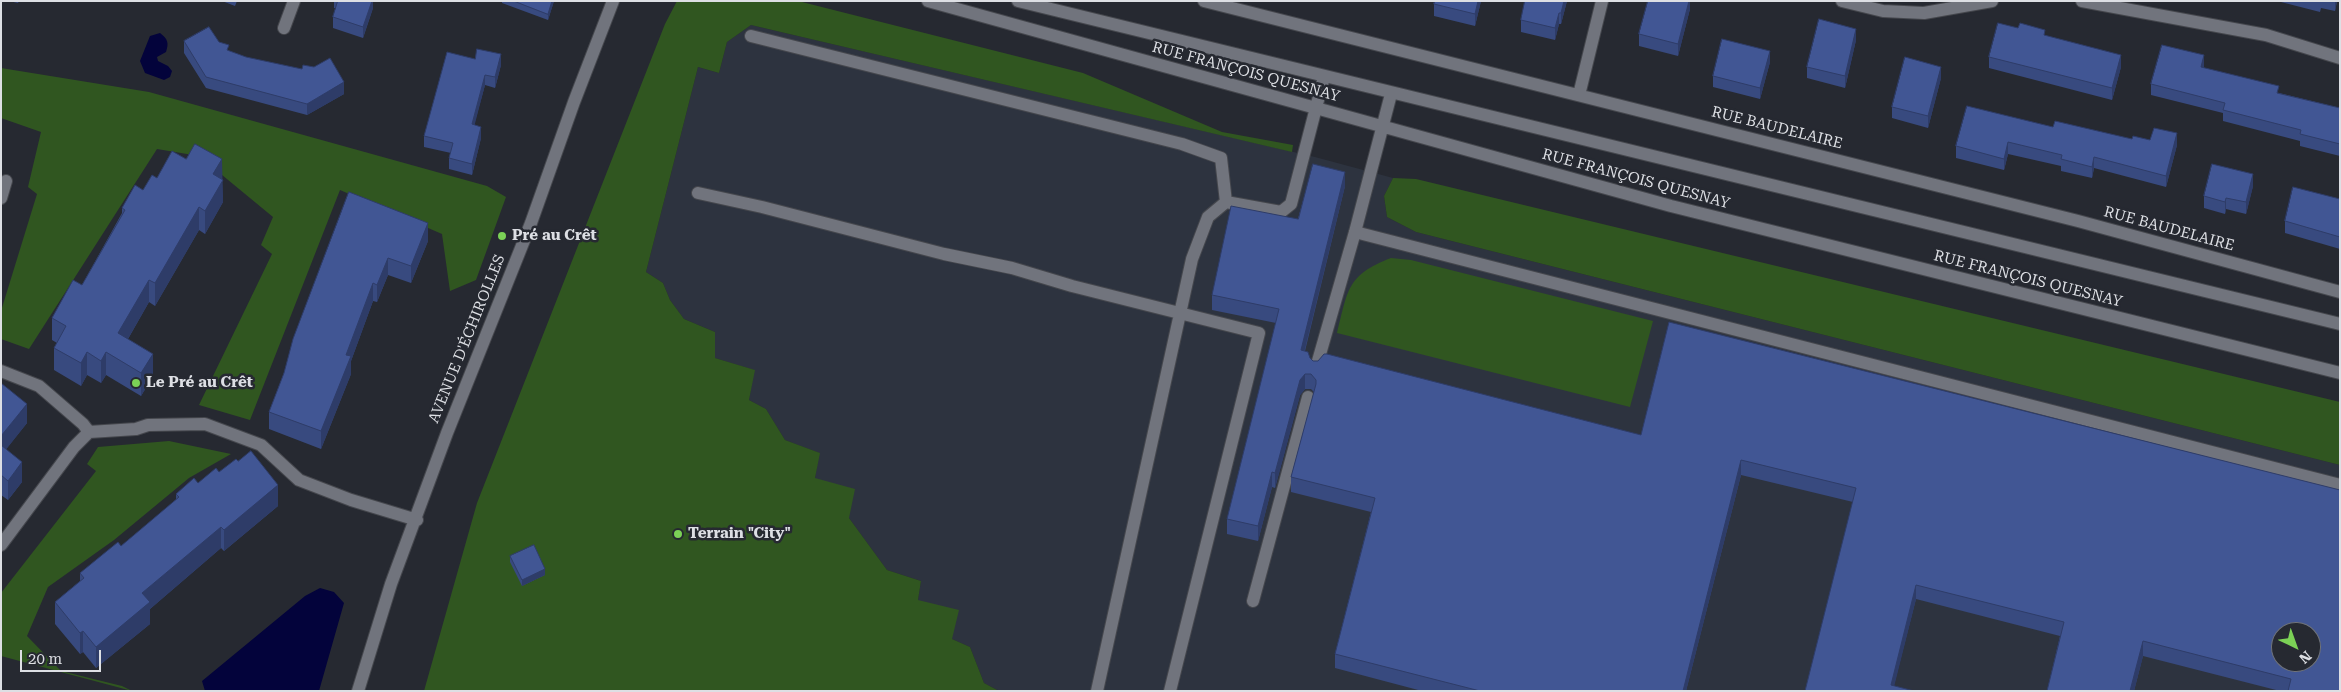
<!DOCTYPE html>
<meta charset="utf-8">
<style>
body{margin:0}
#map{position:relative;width:2341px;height:692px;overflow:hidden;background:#262931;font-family:"Roboto Serif",serif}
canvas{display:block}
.frame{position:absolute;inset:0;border:2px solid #dddfe4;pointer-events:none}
.north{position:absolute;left:2271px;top:622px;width:50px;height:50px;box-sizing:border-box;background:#262931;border:1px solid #6f7279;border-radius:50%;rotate:138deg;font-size:14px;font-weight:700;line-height:20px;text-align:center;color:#dddfe4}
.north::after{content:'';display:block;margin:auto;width:18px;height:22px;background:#7bd156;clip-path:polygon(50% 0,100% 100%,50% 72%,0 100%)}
.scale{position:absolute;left:20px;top:650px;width:81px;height:22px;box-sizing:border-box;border:2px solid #dddfe4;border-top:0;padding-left:6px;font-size:15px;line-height:18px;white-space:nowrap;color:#dddfe4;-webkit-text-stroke:4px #262931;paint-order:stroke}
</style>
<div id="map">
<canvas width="2341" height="692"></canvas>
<div class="frame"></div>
<div class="north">N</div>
<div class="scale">20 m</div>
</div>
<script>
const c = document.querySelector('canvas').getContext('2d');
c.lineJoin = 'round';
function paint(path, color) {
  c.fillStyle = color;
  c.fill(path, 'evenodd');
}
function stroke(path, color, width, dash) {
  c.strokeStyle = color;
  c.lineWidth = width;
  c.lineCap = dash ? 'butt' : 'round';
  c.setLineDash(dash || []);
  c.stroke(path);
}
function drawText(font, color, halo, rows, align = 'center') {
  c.font = font + ' "Roboto Serif",serif';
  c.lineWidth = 5;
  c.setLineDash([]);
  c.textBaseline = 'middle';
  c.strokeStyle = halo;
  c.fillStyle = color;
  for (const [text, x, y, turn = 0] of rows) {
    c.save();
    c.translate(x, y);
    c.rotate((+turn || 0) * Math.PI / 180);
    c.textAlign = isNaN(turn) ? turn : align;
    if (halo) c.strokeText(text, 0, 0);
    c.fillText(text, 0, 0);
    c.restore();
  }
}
const built = new Path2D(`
 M751 25 1315 157 1393 178 1384 196 1387 217 1416 232 2340 465V691H999L984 683 970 647 952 639 918 600 921 581 887 570 849 518 815 478 819 453 785 440 766 409 749 400 754 370 715 358V332L684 319 670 300 663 283 646 272 698 67 719 73 727 42ZM2281 632H2311V662H2281Z`);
const green = new Path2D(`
 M677 1H798L1083 73 1222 132 1293 145 1292 152 751 25 727 42 719 73 698 67 646 272 663 283 670 300 684 319 715 332V358L755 370 749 400 766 409 785 440 820 453 815 478 855 489 849 518 887 570 921 581 918 600 959 610 952 639 970 647 984 683 999 691H424L477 503 665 24Z
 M1 68 149 92 487 186 506 197 476 280 450 291 442 234 340 190 250 420 199 405 272 254 261 245 273 217 199 156 157 149 29 349 1 339V311L37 194 28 187 41 132 1 118Z
 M1393 178 1416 179 2340 402V465L1416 232 1387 217 1384 196Z
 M1391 258 1411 260 1653 321 1630 407 1337 333C1348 291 1346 275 1391 258Z
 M169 441 231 454 189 478 114 540 48 587 27 636 61 671 122 686 132 691 1 656V593L96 471 87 464 98 447Z`);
const water = new Path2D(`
 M160 33C168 39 169 43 166 52L157 57 158 61 168 66 172 71 170 77 164 80 145 73 140 61 150 36Z
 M320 588 334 592 344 603 319 691H205L202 681 305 596Z`);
const minor = new Path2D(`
 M928 1 1671 206 2340 373
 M1018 1 2340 324
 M1204 1 2078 221 2340 292
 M1842 1 1883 11 1924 13 1992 1
 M2082 1 2266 35 2340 58
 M284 28 294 1
 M751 36 1182 144 1221 158 1226 202 1208 217 1192 259 1097 691
 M1579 95 1602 1
 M698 193 762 207 944 254 1012 268 1072 286 1259 333 1170 691
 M1 198 6 181
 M1226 202 1281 212 1291 204 1324 77
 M1355 232 2340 485
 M1316 368 1355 232 1391 94
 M1 371 39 386 83 424 89 432 136 429 148 425 205 424 261 445 299 480 351 500 417 520
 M1 545 74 447 89 432
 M1253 601 1308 397
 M358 691 391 584 447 433 531 223 574 102 613 1`);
const wall = new Path2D(`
 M9 1H19L18 3Z
 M222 1H237L235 6Z
 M334 1H373V8L363 38 333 28V17L336 8H334Z
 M502 1H554L548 20 502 3Z
 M1481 1 1475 26 1434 16V4Z
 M1525 1H1567L1561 24H1559L1555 40 1521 32V20Z
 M1690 1V9L1678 56 1639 46V34Z
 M2281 1H2337L2335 11 2321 8 2320 12 2281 2Z
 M2045 35 2121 67 2112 100 1989 68V57Z
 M1856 40 1845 88 1807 78V67Z
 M184 41 219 42 229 51 344 94 307 115 206 88 184 53Z
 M475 59 501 65 495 88 485 85 474 125 481 138 472 175 449 169V158L451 153 424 147V136Z
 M1770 62 1760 99 1713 87V76Z
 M2204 67 2203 68 2279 93 2340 108V156L2300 146V141L2223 121V113L2151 95V84Z
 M1941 78 1928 128 1892 118V107Z
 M2053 127 2132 139 2150 140 2177 145 2166 187 2094 168 2092 178 2061 171V166L2008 154 2004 170 1956 158V146Z
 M157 178 222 179 223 202 205 234 199 230 155 306 149 302 128 339 153 376 141 396 106 375 101 383 87 375 81 386 54 370V348L57 343 52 340V318L82 285 122 213V208Z
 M1345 186 1305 351 1310 358 1313 361 1641 435 1669 322 2340 691H2280L2143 656 2134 691H2047L2060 636 1916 599 1894 685 1805 691 1853 502 1741 475 1686 691H1422L1335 668V654L1371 512 1291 492V477L1314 392 1311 389H1305L1300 395 1275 488 1272 487 1258 541 1227 534V519L1276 323 1212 310V295L1298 219Z
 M2253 186 2246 214 2226 209 2225 214 2204 208V196Z
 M349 192 428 241 411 283 388 275 377 302 373 301 351 361V374L321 449 269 429V412L284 373Z
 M2340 199V249L2285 233V221Z
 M1 383 27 423 6 449 22 482 8 500 1 495Z
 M219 472 278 506 224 551 221 548 150 609V624L96 668 83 652 80 654 55 624V602L80 581V573L121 546 176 500V494Z
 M510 556 545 575 522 586 510 562Z`);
const shadedWall = new Path2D(`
 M372 1H373V8L363 38V27Z
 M552 1H554L548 20V14Z
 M1478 1H1481L1475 26V14Z
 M1564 1H1567L1561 24V13Z
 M1689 1H1690V9L1678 56V44Z
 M2335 1H2337L2335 11Z
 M1559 13V24L1555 40V28Z
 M1856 29V40L1845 88V76Z
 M1770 51V62L1760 99V88Z
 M501 54V65L495 88V77Z
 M2121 55V67L2112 100V88Z
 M2204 55V67L2201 79V67Z
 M1941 67V78L1928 128V116Z
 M485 75V85L472 135V124Z
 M344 82V94L307 115V104Z
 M481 127V138L472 175V164Z
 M2177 133V145L2166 187V176Z
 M2008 142V154L2004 170V159Z
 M2094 157V168L2092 178V167Z
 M222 159 223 202 205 234V211L213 174Z
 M1345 172V186L1301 365V350Z
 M2253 174V186L2246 214V202Z
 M2226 198V209L2225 214V202Z
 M199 207V230L155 306V283Z
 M428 223V241L411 283V266Z
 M388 258V275L377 302V285Z
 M149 280V302L118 356V333Z
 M373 283V301L351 361V374L321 449V431L346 355Z
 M87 352V375L81 386V363Z
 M106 352V375L101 383V361Z
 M153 354V376L141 396V373Z
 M1305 374V389L1300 395 1275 488V473L1300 380Z
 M27 404V423L1 456V436Z
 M1741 460V475L1686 691H1683Z
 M22 462V482L8 500V481Z
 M1272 472V487L1258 541V526Z
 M278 485V506L224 551V530Z
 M221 527V548L150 609V624L96 668V647L142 593Z
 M545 569V575L522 586V580Z
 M1916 585V599L1893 691 1891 685Z
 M83 631V652L80 654V633Z
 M2143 641V656L2134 691H2130Z`);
const building = new Path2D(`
 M338 1H372L363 27 333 17Z
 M514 1H552L548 14Z
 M1435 1H1478L1475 14 1434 4Z
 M1525 1H1564L1561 13H1559L1555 28 1521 20Z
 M1648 1H1689L1678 44 1639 34Z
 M1819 19 1856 29 1845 76 1807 67Z
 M1998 23 2018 28 2020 23 2045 30 2044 35 2121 55 2112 88 1989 57Z
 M209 27 219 42 229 45 227 50 246 57 302 69 303 65 314 67 330 58 344 82 307 104 206 77 184 41Z
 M1722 39 1770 51 1760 88 1713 76Z
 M2162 45 2204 55 2201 67 2279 86 2277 93 2340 108V144L2300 134 2301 130 2223 110 2225 103 2151 84Z
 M477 49 501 54 495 77 485 75 472 124 481 127 472 164 449 158 453 143 424 136 447 52 475 59Z
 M1905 57 1941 67 1928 116 1892 107Z
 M1967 106 2053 127 2055 121 2132 139 2133 136 2150 140 2154 128 2177 133 2166 176 2094 157 2092 167 2061 159 2062 155 2008 142 2004 159 1956 146Z
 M195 144 222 159 213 174 223 180 205 211 199 207 155 283 149 280 118 333 153 354 141 373 106 352 101 361 87 352 81 363 54 348 66 326 52 318 73 280 82 285 125 210 122 208 135 185 143 190 152 175 157 178 172 151 186 159Z
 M1313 164 1345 172 1301 350 1308 352 1310 358 1313 361H1318L1324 354H1327L1641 435 1669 322 2340 490V691H2288L2291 679 2143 641 2130 691H2047L2064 622 1916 585 1891 685 1914 691H1805L1856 488 1741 460 1683 691H1480L1335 654 1375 498 1291 477 1316 384V380L1311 374H1305L1300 380 1275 473 1272 472 1258 526 1227 519 1279 309 1212 295 1231 206 1298 219ZM2281 632H2311V662H2281Z
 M2212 164 2253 174 2246 202 2226 198 2225 202 2204 196Z
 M2293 187 2340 199V237L2285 221Z
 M349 192 428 223 411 266 388 258 377 285 373 283 346 355 351 356 321 431 269 412 284 373 293 339Z
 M1 383 27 404 1 436Z
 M1 445 22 462 8 481 1 475Z
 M251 451 278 485 224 530 221 527 142 593 150 602 96 647 83 631 80 633 55 602 84 578 80 573 118 542 121 546 179 497 176 494 194 478 198 483 216 468 219 472 236 459 238 461Z
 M534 545 545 569 522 580 510 556Z`);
const markers = [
 [502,236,5,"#7bd156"],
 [136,383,5,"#7bd156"],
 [678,534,5,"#7bd156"]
];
const streetNames = [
 ["RUE FRANÇOIS QUESNAY",1246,72,15],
 ["RUE BAUDELAIRE",1777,128,14],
 ["RUE FRANÇOIS QUESNAY",1636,179,15],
 ["RUE BAUDELAIRE",2169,229,15],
 ["RUE FRANÇOIS QUESNAY",2028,279,14],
 ["AVENUE D'ÉCHIROLLES",467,339,-68]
];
const poiNames = [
 ["Pré au Crêt",512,236],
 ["Le Pré au Crêt",146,383],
 ["Terrain \"City\"",688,534]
];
paint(built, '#2d333f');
paint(green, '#305620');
paint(water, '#03033b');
stroke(minor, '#45474d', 14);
stroke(minor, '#71747d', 12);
paint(wall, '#384a7f');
paint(shadedWall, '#2e3c68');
paint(building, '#415694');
stroke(building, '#2e3c68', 1);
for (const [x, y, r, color] of markers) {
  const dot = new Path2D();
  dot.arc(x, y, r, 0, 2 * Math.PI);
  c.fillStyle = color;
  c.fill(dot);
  stroke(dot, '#262931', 2);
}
drawText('15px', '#dddfe4', '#262931', streetNames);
drawText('bold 15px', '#dddfe4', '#262931', poiNames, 'left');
</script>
